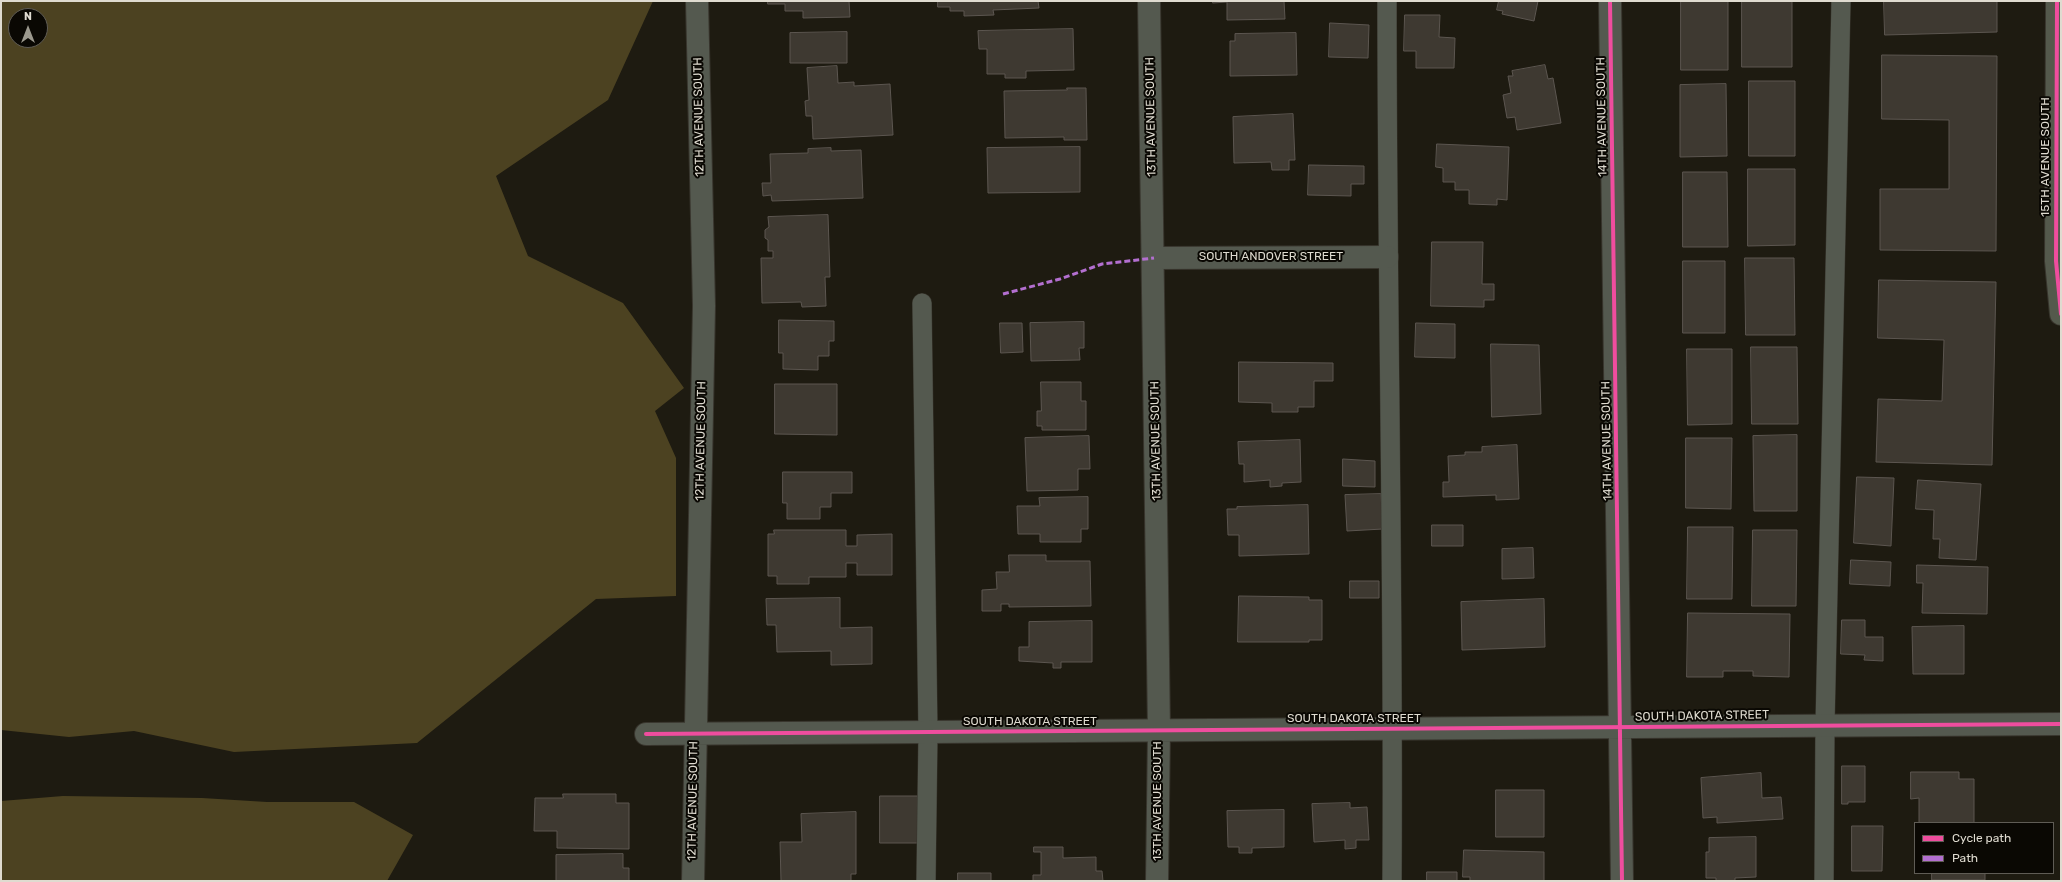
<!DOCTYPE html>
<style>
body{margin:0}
#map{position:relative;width:2062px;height:882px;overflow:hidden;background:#1e1b11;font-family:Rubik,sans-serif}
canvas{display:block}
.frame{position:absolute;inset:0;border:2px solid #dfdbd0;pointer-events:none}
.legend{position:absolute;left:1914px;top:822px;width:140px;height:52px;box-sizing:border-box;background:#0a0803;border:1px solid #5f5c55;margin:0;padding:5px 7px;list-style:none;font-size:12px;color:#dfdbd0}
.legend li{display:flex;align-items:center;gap:8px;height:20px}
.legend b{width:20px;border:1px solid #5f5c55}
.north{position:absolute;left:8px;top:8px;width:40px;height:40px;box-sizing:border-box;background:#0a0803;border:1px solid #5f5c55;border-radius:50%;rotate:0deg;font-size:11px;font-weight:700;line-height:16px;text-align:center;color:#dfdbd0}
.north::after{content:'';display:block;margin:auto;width:14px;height:18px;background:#9b988d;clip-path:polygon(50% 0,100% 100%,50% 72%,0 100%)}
</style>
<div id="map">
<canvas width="2062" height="882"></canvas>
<div class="frame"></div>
<ul class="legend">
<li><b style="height:5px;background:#ef4d9e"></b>Cycle path</li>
<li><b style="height:5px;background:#b36fd0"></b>Path</li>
</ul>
<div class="north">N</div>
</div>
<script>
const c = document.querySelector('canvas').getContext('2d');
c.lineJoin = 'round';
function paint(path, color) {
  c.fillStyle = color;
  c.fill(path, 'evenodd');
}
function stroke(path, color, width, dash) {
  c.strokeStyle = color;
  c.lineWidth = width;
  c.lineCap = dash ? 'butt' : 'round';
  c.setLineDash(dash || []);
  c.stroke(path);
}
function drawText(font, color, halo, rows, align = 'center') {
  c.font = font + ' Rubik,sans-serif';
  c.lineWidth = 4;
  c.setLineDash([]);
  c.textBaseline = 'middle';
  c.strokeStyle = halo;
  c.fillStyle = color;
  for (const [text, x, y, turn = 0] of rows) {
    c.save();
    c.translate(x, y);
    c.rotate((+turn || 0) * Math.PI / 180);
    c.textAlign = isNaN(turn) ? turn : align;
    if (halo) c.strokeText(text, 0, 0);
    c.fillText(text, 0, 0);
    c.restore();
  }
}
const forest = new Path2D(`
 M1 1H653L608 100 496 176 528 256 623 303 684 388 655 411 676 458V596L596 599 417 743 234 752 134 731 69 737 1 730ZM16 16H40V40H16Z
 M63 796 202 798 267 802H354L413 835 387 881H1V801Z`);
const building = new Path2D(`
 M768 1H849L850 17 803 18V11H785V4H768Z
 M938 1H1038L1039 8 993 10 994 15 964 16V11H950V7H938Z
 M1213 1H1284L1285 19 1227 20V2L1213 3Z
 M1499 1H1538L1534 21 1502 14 1503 11 1497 10Z
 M1681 1H1728V70H1681Z
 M1742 1H1792V67H1742Z
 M1884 1H1997V32L1885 35Z
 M1405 15H1440L1439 37 1455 38 1454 68H1416V51H1404Z
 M1330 23 1369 25 1368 58 1329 57Z
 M1073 29 1074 70 1026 71V78H1005V74H987V49H979L978 31Z
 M847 32V63H790V33Z
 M1296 33 1297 75 1230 76V41H1235V34Z
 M1882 55 1997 56 1996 251 1880 250V189H1949V120L1882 119Z
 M1545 65 1548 79 1553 78 1561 123 1517 130 1515 117 1507 118 1503 95 1511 93 1508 76H1513L1512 71Z
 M837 66 838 83 854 82V86L890 84 893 135 813 139 812 116H806L805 101 809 100 807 68Z
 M1749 81H1795V156H1749Z
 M1726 84 1727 156 1680 157V85Z
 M1067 88H1086L1087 140H1064V137L1005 138 1004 91 1067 90Z
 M1293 114 1295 160H1289V170H1272L1271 162 1234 163 1233 117Z
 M1437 144 1509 147 1507 200 1497 199V205L1469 204V190H1455V182H1443V168L1436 167Z
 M1080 147V192L988 193 987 148Z
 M831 148V151L861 150 863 198 772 201 771 195 763 196 762 183H771L770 154 808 153V149Z
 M1309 165 1364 166V184H1351V196L1308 195Z
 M1748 169H1795V245L1748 246Z
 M1683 172H1727L1728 247H1683Z
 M828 215 830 277H825L826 306 802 307 801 302 762 303 761 258H773V251H768V240L765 238V230L769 227 768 217Z
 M1432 242H1483L1482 284H1494V300H1484V307L1431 306Z
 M1745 258H1794L1795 335H1746Z
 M1683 261H1725V333H1683Z
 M1879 280 1996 282 1992 465 1876 462 1878 399 1942 401 1944 340 1878 338Z
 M779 320 834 321V341H829V356H818V370L783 369V353H779Z
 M1084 322V348H1079L1080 360 1031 361 1030 323Z
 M1000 323H1022L1023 352 1001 353Z
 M1416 323 1455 324V358L1415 357Z
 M1491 344 1539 345 1541 414 1492 417Z
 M1751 347H1797L1798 424H1752Z
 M1687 349H1732V424L1688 425Z
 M1239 362 1333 363V381H1314V407H1298V412H1272V403L1239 402Z
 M1041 382H1081V401H1086V430H1042V426H1037V411H1041Z
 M775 384H837V435L775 434Z
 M1797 435V511H1754L1753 436Z
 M1089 436 1090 469H1078V490L1027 491 1025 438Z
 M1686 438H1732L1731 509 1686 508Z
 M1300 440 1301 482 1282 483V486L1270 487V480L1244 482V464H1239L1238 442Z
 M1517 445 1519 499 1496 500V495L1443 497V482H1449L1448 456 1465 455V452H1482V447Z
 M1343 459 1375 461V487L1343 486Z
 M783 472H852V493H831V507H820V519H787V503H783Z
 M1857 477 1894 478 1891 546 1854 543Z
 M1918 480 1981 484 1976 560 1939 558 1940 539H1933L1934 510 1916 509Z
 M1381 494 1383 529 1347 531 1345 495Z
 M1088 497V529H1081V542H1040V534H1018L1017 506H1040L1039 498Z
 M1308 505 1309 554 1239 556V535H1228L1227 509H1237V507Z
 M1432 525H1463V546H1432Z
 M1688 527H1733L1732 599H1687Z
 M774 530H846V546H857V535L892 534V575H857V563H846V577H809V584H777V576H768V534H774Z
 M1753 530H1797L1796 606H1752Z
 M1533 548 1534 578 1502 579V549Z
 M1009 555H1046V561H1090L1091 606 1009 607V604H1001V611H982V590L997 589 996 572H1009Z
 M1851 560 1891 562 1890 586 1850 584Z
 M1917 565 1988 567 1987 614 1922 613 1923 583H1917Z
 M1350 581H1379V598H1350Z
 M1239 596 1309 597V600H1322V640H1309V642H1238Z
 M840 598V628L872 627V664L831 665V651L777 652 776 625H767L766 599Z
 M1544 599 1545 647 1462 650 1461 602Z
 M1688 613 1790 614 1789 677 1753 676V671H1723V677H1687Z
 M1842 620H1865V637H1883V661L1864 660 1865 655 1841 654Z
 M1092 621V662H1061V668H1053V663L1019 661V647H1029V622Z
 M1964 626V674H1913L1912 627Z
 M1842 766H1865V802H1848V804H1842Z
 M1911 772H1959V779H1974V823H1919V798L1911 799Z
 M1761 773 1762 798 1781 797 1783 819 1717 823V817L1703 818 1701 778Z
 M1496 790H1544V837H1496Z
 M563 794H616V803H629V849L557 848V831H534L535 798H563Z
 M880 796H922L921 843H880Z
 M1350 803V808L1367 807 1369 840H1356V848L1345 849V840L1314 842 1312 804Z
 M1284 810V847L1252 848V853H1239V847H1228L1227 811Z
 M856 812V874H851V881H781L780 842H802L801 814Z
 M1852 826H1883L1882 871H1852Z
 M1756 837V877L1735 878V881H1716V878H1706V852H1709V838Z
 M1034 847H1063V858L1096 857V871H1102L1103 881H1033V875H1041V852H1034Z
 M1464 850 1544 852V881H1470V877H1463Z
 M623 854V868H629V881H556V855Z
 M1427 872H1457V881H1427Z
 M958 873H991V881H958Z
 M1932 873H1985V880H1932Z`);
const lane = new Path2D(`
 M1387 1C1387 294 1394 588 1392 881
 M922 303 928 733 926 881
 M1824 881 1825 725 1841 1`);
const street = new Path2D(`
 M1149 1 1159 731 1157 881
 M1610 1 1622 881
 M1154 258 1387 257
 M646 734 2061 724
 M693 881 704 306 697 1`);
const primary = new Path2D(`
 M2057 1 2056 261 2061 314`);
const quiet = new Path2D(`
 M1003 294 1060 279 1102 264 1154 258`);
const cycleway = new Path2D(`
 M1610 1 1622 881
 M2057 1 2056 261 2061 314
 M646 734 2061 724`);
const streetNames = [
 ["12TH AVENUE SOUTH",699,117,-91],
 ["13TH AVENUE SOUTH",1151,117,-91],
 ["14TH AVENUE SOUTH",1602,117,-91],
 ["15TH AVENUE SOUTH",2046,157,-90],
 ["SOUTH ANDOVER STREET",1271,257],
 ["12TH AVENUE SOUTH",701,441,-89],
 ["13TH AVENUE SOUTH",1156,441,-91],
 ["14TH AVENUE SOUTH",1607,441,-91],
 ["SOUTH DAKOTA STREET",1702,716,-1],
 ["SOUTH DAKOTA STREET",1354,719],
 ["SOUTH DAKOTA STREET",1030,722],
 ["12TH AVENUE SOUTH",693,801,-89],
 ["13TH AVENUE SOUTH",1158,801,-90]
];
paint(forest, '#4c4221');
paint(building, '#3e3931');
stroke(building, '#5c5650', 1);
stroke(lane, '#38352d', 20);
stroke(street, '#38352d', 24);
stroke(primary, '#38352d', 24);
stroke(lane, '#54594f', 19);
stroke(street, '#54594f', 22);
stroke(primary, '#54594c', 22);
stroke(quiet, '#b36fd0', 3, [6, 3]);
stroke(cycleway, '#ef4d9e', 4);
drawText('12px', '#dfdbd0', '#0a0803', streetNames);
</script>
